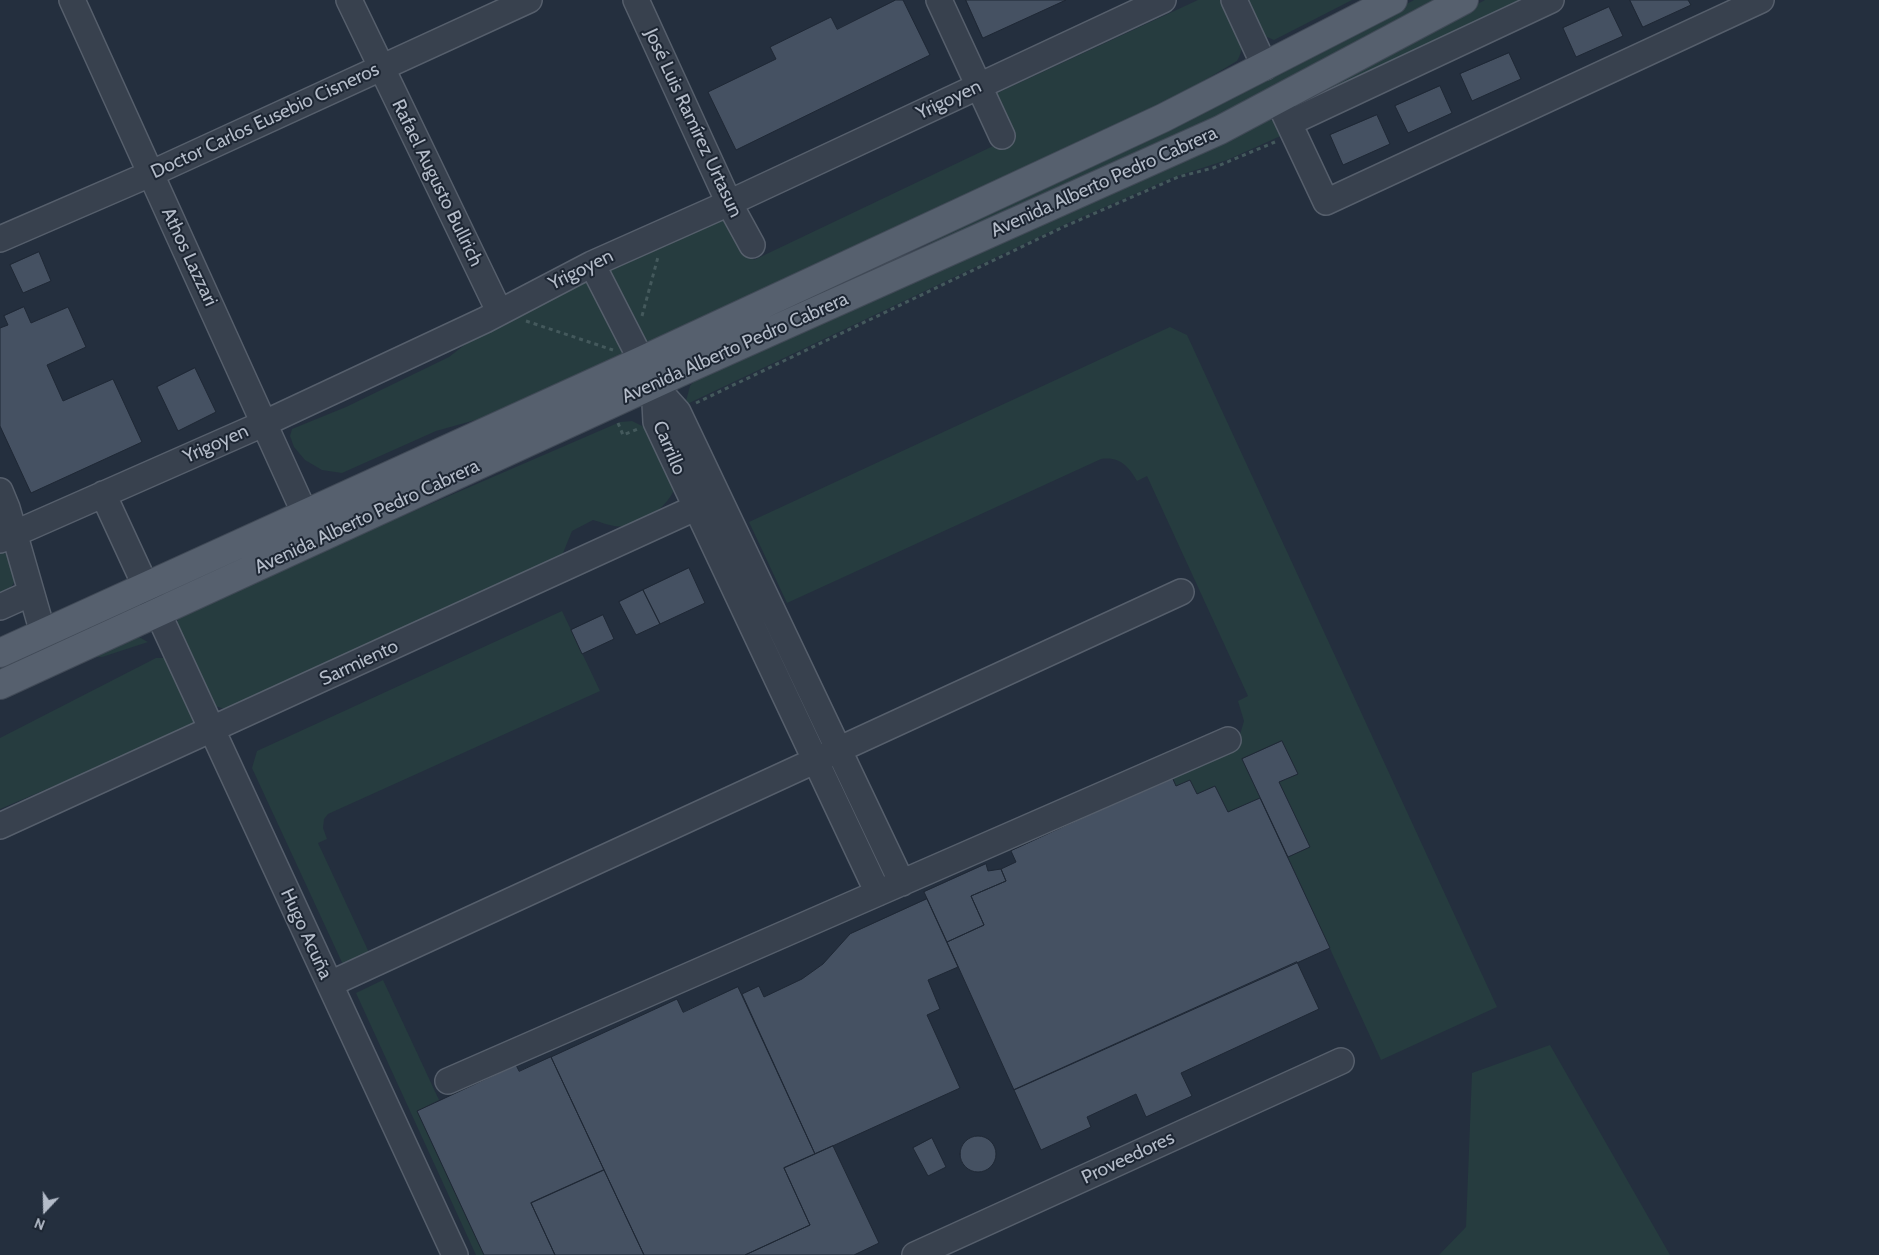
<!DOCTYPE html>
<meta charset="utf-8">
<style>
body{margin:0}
#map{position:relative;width:1879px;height:1255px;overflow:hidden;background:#242f3e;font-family:Cabin,sans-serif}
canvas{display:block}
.north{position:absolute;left:20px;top:1185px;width:50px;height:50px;-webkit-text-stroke:4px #1d2633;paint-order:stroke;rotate:201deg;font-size:14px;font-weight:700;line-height:20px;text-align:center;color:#b4bcc9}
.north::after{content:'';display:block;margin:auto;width:18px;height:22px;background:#b4bcc9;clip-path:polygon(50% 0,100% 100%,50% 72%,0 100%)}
</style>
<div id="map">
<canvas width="1879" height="1255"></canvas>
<div class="north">N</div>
</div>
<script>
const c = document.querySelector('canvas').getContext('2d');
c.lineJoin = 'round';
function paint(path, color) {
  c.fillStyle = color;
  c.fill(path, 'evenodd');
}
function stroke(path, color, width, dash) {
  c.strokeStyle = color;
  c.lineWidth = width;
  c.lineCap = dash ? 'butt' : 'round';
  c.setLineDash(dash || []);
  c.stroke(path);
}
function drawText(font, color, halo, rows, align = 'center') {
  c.font = font + ' Cabin,sans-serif';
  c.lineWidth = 4;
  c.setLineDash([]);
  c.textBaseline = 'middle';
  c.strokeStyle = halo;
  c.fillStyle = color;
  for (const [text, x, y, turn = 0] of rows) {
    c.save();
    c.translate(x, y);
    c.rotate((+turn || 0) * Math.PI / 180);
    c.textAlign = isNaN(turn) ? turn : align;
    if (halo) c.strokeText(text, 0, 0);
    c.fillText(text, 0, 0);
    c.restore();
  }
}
const green = new Path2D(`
 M1198 0H1220L1223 3C1233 22 1250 41 1237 61L1178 96 497 414 436 431 342 473 322 470 305 460 294 447 290 436 292 429 346 407 449 357 481 332 541 300 719 217 732 220 754 260 1012 137 993 95Z
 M1245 0H1352L1274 40 1260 34Z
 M1414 0H1443L1219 117 667 364 924 247 979 212 1322 50Z
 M1485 0H1531L1294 110 1299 101Z
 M1265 119 1280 122 1285 134 1227 160 1174 177 1068 223 685 405 690 386 697 377Z
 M1170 327 1187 335 1497 1007 1381 1060 1288 857 1310 847 1279 782 1298 774 1282 741 1242 759 1260 798 1228 812 1215 786 1197 794 1176 786 1170 772 1239 738 1244 721 1238 701 1248 696 1147 476 1137 481C1129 467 1120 456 1101 459L787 603 749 522Z
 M632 421 648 429 671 480 673 492C664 509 645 523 625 526 614 528 604 523 593 520L572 531 563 553 552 562 225 709 215 706 208 699 179 632 177 622 183 611 620 422Z
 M0 551 10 556C17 578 20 582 0 597Z
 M120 609 122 614 65 640 30 665 0 678V663Z
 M562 611 600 691 328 814 324 819 323 828 327 839 318 843 372 959 346 971 252 768 257 751Z
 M135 635 148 642 102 657 77 656Z
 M156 658H164L169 663 197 725 0 809V738Z
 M383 980 439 1100 417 1111 484 1255H476L356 993Z
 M1550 1045 1670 1255H1439L1466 1227 1472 1073Z`);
const building = new Path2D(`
 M896 0H903L930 55 736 150 708 92 776 59 770 47 831 17 837 29Z
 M966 0H1066L983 38Z
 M1630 0H1688L1691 5 1643 27Z
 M1609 7 1623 36 1576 57 1563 28Z
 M1509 53 1521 79 1472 101 1460 74Z
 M1440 86 1452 113 1408 133 1395 106Z
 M1377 115 1390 144 1343 165 1330 135Z
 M39 252 51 281 23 293 10 265Z
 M24 307 31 323 68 307 86 347 47 365 63 401 113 379 142 442 31 493 0 426V328L8 325 4 316Z
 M195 368 216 412 178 431 157 387Z
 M689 568 705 603 660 624 643 590Z
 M643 590 660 624 636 635 619 602Z
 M603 615 614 639 582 654 571 630Z
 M1282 741 1298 774 1279 782 1310 847 1288 857 1242 759Z
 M1172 777 1176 786 1190 780 1197 794 1215 786 1228 812 1260 798 1330 948 1014 1090 947 942 984 925 971 896 1006 881 1001 869 1016 862 1011 851Z
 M986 864 988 871 1001 869 1006 881 971 896 984 925 947 942 924 892Z
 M927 899 958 967 928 980 940 1009 927 1015 960 1088 815 1154 742 994 759 986 764 997 802 979 823 964 850 934Z
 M1297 962 1319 1009 1181 1073 1192 1096 1146 1117 1136 1094 1087 1117 1091 1127 1041 1150 1014 1090Z
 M738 987 815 1154 784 1168 810 1225 745 1255H644L551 1057 677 999 683 1012Z
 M551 1057 604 1170 531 1203 555 1255H484L417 1111 516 1065 519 1071Z
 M960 1154a18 18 0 1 1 36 0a18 18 0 1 1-36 0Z
 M932 1138 946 1167 928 1176 913 1148Z
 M833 1146 879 1243 854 1255H745L810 1225 784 1168Z
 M604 1170 644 1255H555L531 1203Z`);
const path = new Path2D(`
 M642 316 658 257
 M526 321 613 350
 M696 403 1061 228 1178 177 1213 168 1275 142
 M618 423 623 435 638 429`);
const minor = new Path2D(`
 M72 0 305 514
 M349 0 499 311
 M636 0 729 203 752 245
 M939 0 1002 136
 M1234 0 1265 67
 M1278 100 1326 202 1761 0
 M1289 123 1551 0
 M0 239 150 174 529 0
 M592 264 654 385 678 412 902 883
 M654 385 656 422 878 893
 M0 491 7 508 43 633
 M103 494 455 1255
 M0 540 265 423 485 320 592 264 729 203 1163 0
 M0 607 31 593
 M0 826 717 498
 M330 984 1181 592
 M448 1081 1228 740
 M915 1255 1341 1061`);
const major = new Path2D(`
 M0 653 643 360 1163 118 1393 0
 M0 685 678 373 1220 130 1464 0`);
const streetNames = [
 ["Yrigoyen",949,100,-25],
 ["Doctor Carlos Eusebio Cisneros",265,121,-25],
 ["José Luis Ramírez Urtasun",693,123,65],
 ["Avenida Alberto Pedro Cabrera",1104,182,-24],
 ["Rafael Augusto Bullrich",437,183,64],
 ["Athos Lazzari",189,257,65],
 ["Yrigoyen",581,270,-26],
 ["Avenida Alberto Pedro Cabrera",735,348,-24],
 ["Yrigoyen",216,444,-24],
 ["Carrillo",669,448,67],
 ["Avenida Alberto Pedro Cabrera",367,517,-25],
 ["Sarmiento",359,663,-25],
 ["Hugo Acuña",306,934,65],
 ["Proveedores",1128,1158,-25]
];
paint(green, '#263c3f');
paint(building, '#455162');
stroke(building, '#1f2835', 1);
stroke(minor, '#565f6c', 28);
stroke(major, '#414a57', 30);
stroke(path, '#44595c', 3, [4, 4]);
stroke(minor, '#38414e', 25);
stroke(major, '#56606e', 28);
drawText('19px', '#b4bcc9', '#1d2633', streetNames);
</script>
